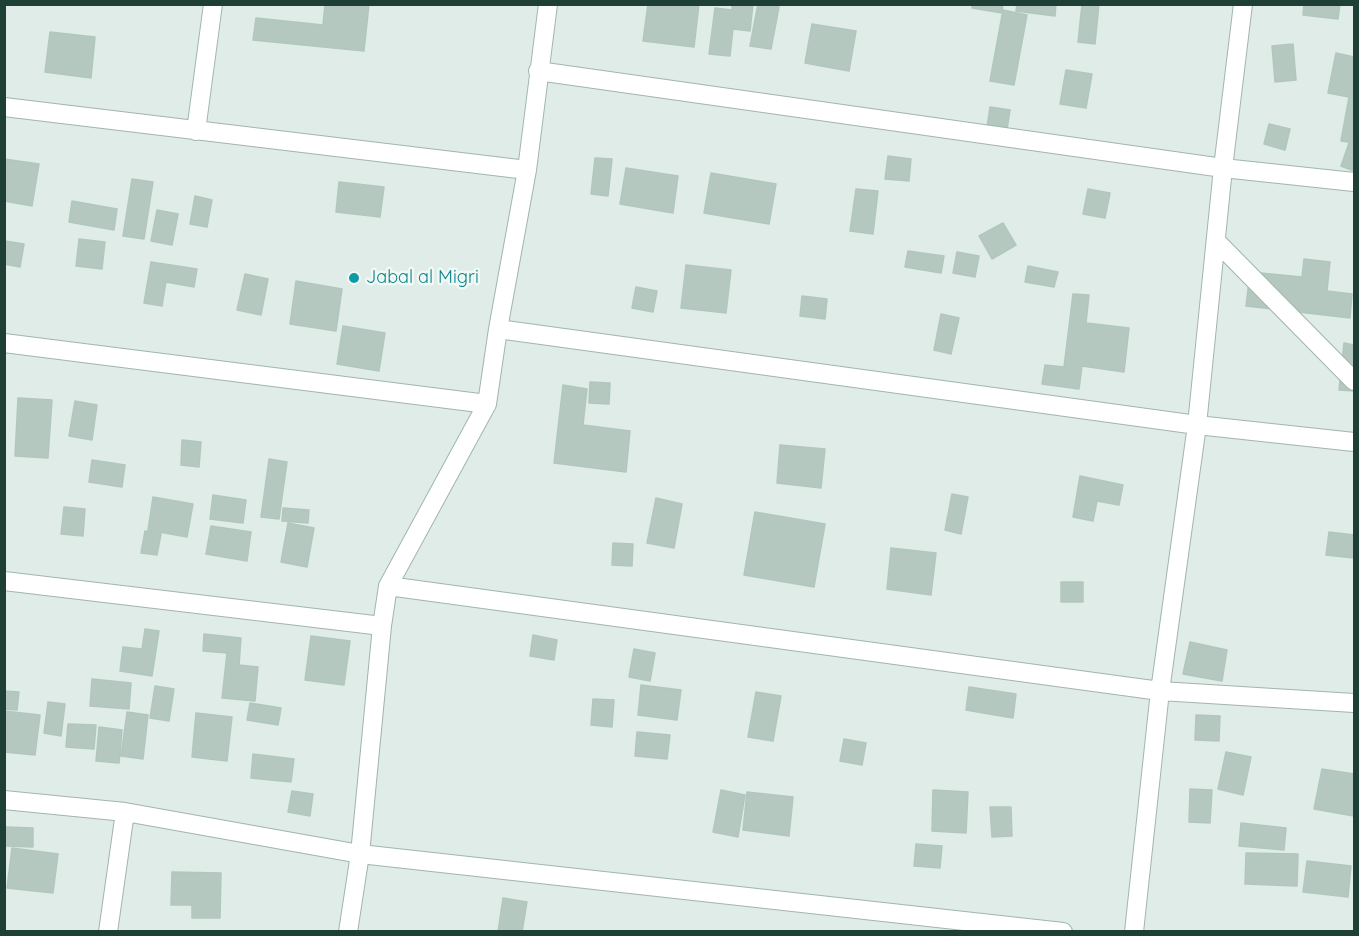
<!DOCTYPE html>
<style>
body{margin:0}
#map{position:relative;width:1359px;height:936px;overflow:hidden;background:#dfece7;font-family:Quicksand,sans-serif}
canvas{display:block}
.frame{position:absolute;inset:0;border:6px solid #1e3f36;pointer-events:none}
</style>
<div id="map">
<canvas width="1359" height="936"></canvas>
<div class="frame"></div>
</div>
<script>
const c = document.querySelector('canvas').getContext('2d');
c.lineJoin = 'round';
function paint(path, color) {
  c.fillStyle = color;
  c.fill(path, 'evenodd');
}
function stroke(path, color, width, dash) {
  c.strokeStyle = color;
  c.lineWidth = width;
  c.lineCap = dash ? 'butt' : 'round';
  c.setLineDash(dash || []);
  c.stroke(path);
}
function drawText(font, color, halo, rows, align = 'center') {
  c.font = font + ' Quicksand,sans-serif';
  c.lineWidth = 5;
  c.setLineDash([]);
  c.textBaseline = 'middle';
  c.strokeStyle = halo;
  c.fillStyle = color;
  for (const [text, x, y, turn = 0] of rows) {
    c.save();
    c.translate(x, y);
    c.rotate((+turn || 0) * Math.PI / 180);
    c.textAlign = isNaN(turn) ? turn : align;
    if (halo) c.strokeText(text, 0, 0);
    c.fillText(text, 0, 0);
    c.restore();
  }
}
const building = new Path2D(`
 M325 4H369L364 51 253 40 256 18 323 25Z
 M648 4H699L694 47 643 41Z
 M732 4H753L750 31 733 29 730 56 709 54 715 8 732 10Z
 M758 4 779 7 771 49 750 46Z
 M972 4H1003L1002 13 972 8Z
 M1017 4H1056L1055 16 1016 11Z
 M1082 4H1099L1095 44 1078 42Z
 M1304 4H1340L1338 19 1303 15Z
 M1003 10 1027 15 1014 85 990 81Z
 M812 24 856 31 849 71 805 63Z
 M50 32 95 37 91 78 45 72Z
 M1293 44 1296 80 1275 82 1272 46Z
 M1336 53 1354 57V143L1341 141 1349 97 1328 93Z
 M1066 70 1092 74 1086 108 1060 104Z
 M990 107 1010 110 1006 136 986 134Z
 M1269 124 1290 129 1285 150 1264 144Z
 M1349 143 1354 145V171L1341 166Z
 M888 156 911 159 909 181 885 179Z
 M595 158 612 159 608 196 591 194Z
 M4 159 39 164 32 206 4 201Z
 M626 168 678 176 673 213 620 204Z
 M711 173 776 184 769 224 704 213Z
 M132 179 153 182 144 239 123 236Z
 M339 182 384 187 380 217 336 212Z
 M856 189 878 191 873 234 850 231Z
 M1088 189 1110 193 1105 218 1083 214Z
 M195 196 212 200 207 227 190 224Z
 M72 201 117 209 114 230 69 222Z
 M157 210 178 214 172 245 151 241Z
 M1003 223 1016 245 992 259 979 236Z
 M79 239 105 242 102 269 76 266Z
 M5 241 24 244 20 267 4 264Z
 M908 251 944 256 941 273 905 267Z
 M957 252 979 256 975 277 953 273Z
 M1304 259 1330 262 1327 291 1352 294 1350 318 1246 306 1250 272 1302 277Z
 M151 262 197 269 194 287 166 282 162 306 144 303Z
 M686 265 731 270 726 313 681 308Z
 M1028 266 1058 272 1054 287 1025 282Z
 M245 274 268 279 261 315 237 310Z
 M296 281 342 289 336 331 290 324Z
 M636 287 657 291 653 312 632 308Z
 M1073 294 1089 295 1086 323 1129 328 1124 372 1082 366 1079 389 1042 384 1045 365 1064 367Z
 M802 296 827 299 825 319 800 316Z
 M941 314 959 318 951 354 934 350Z
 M343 326 385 333 379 371 337 364Z
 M1344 343 1354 345V391L1339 390Z
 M590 382 610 383 609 404 589 403Z
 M563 385 587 389 583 425 630 431 626 472 554 463Z
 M18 398 52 400 48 458 15 456Z
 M75 401 97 405 92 440 69 436Z
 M182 440 201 442 199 467 181 465Z
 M780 445 825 449 821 488 777 483Z
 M269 459 287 462 279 519 261 517Z
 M92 460 125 465 122 487 89 482Z
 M1080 476 1123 485 1119 505 1097 501 1093 521 1073 517Z
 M952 494 968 497 961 534 945 530Z
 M213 495 246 500 243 523 210 519Z
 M153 497 193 504 187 537 148 530Z
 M656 498 682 504 674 548 647 543Z
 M64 507 85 509 83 536 61 534Z
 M283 508 309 510 308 523 282 521Z
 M755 512 825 524 814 587 744 575Z
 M288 523 314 528 307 567 281 562Z
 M211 526 251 532 247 561 206 554Z
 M145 531 161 534 157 555 141 553Z
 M1329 532 1354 535V558L1326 555Z
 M613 543 633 544 632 566 612 565Z
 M891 548 936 553 931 595 887 589Z
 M1061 582H1083V602H1061Z
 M145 629 159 631 152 676 120 671 123 647 142 649Z
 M204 634 241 638 239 665 258 667 255 701 222 698 227 653 203 651Z
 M533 635 557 640 554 660 530 656Z
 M311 636 350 641 344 685 305 680Z
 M1190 642 1227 650 1222 681 1183 674Z
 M634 649 655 653 650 681 629 677Z
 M92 679 131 683 129 709 90 706Z
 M641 685 681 690 677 720 638 715Z
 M155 686 174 689 169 721 150 718Z
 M969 687 1016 694 1013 718 966 710Z
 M4 691 19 692 17 710 4 709Z
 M756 692 781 696 773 741 748 737Z
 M593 699 614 700 612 727 591 725Z
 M48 702 65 704 61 736 44 733Z
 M250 703 281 708 278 725 247 720Z
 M4 711 40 715 35 755 4 752Z
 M127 712 148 715 143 759 121 756Z
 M196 713 232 717 227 761 192 757Z
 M1196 715 1220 716 1219 741 1195 740Z
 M68 724 96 725 94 749 66 747Z
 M99 727 122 730 119 763 96 761Z
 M637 732 670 735 667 759 635 756Z
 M844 739 866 743 862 765 840 761Z
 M1226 752 1251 757 1243 795 1218 789Z
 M253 754 294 759 291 782 251 778Z
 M1322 769 1354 774V816L1314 809Z
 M1190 789 1212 790 1210 823 1189 822Z
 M721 790 745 795 738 837 713 832Z
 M933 790 968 792 966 833 932 831Z
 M292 791 313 794 310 816 288 812Z
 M747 792 793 797 789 836 743 830Z
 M990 807H1011L1012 836 992 837Z
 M1241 823 1286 828 1284 850 1239 846Z
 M6 827 33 828V847L6 846Z
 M916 844 942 846 940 868 914 866Z
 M12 848 58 854 53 893 7 888Z
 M1246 853 1298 854 1297 886 1245 884Z
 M1307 861 1351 866 1348 897 1303 892Z
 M172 872 221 873 220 918H192V905H171Z
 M503 898 527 902 522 932H498Z`);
const street = new Path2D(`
 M538 71 1223 168 1354 182
 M4 107 527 170
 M196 131 213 4
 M1216 241 1354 381
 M498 329 1197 425 1354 442
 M4 343 487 404
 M4 581 382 626
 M388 586 1160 691 1354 703
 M4 800 125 812 360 854 1063 932
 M108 932 125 812
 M348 932 360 854 382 626 388 586 487 404 498 329 527 170 548 4
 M1134 932 1160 691 1197 425 1223 168 1243 4`);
const markers = [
 [354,278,6,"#0f9aa8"]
];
const cultureNames = [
 ["Jabal al Migri",366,278]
];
paint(building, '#b4c8c0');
stroke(building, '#b1c7be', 1.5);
stroke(street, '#a1b5ae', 20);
stroke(street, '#fff', 18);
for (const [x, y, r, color] of markers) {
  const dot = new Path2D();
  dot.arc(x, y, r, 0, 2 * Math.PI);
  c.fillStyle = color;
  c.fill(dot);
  stroke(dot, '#f0f9f4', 2);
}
drawText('18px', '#0d838f', '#f0f9f4', cultureNames, 'left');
</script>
